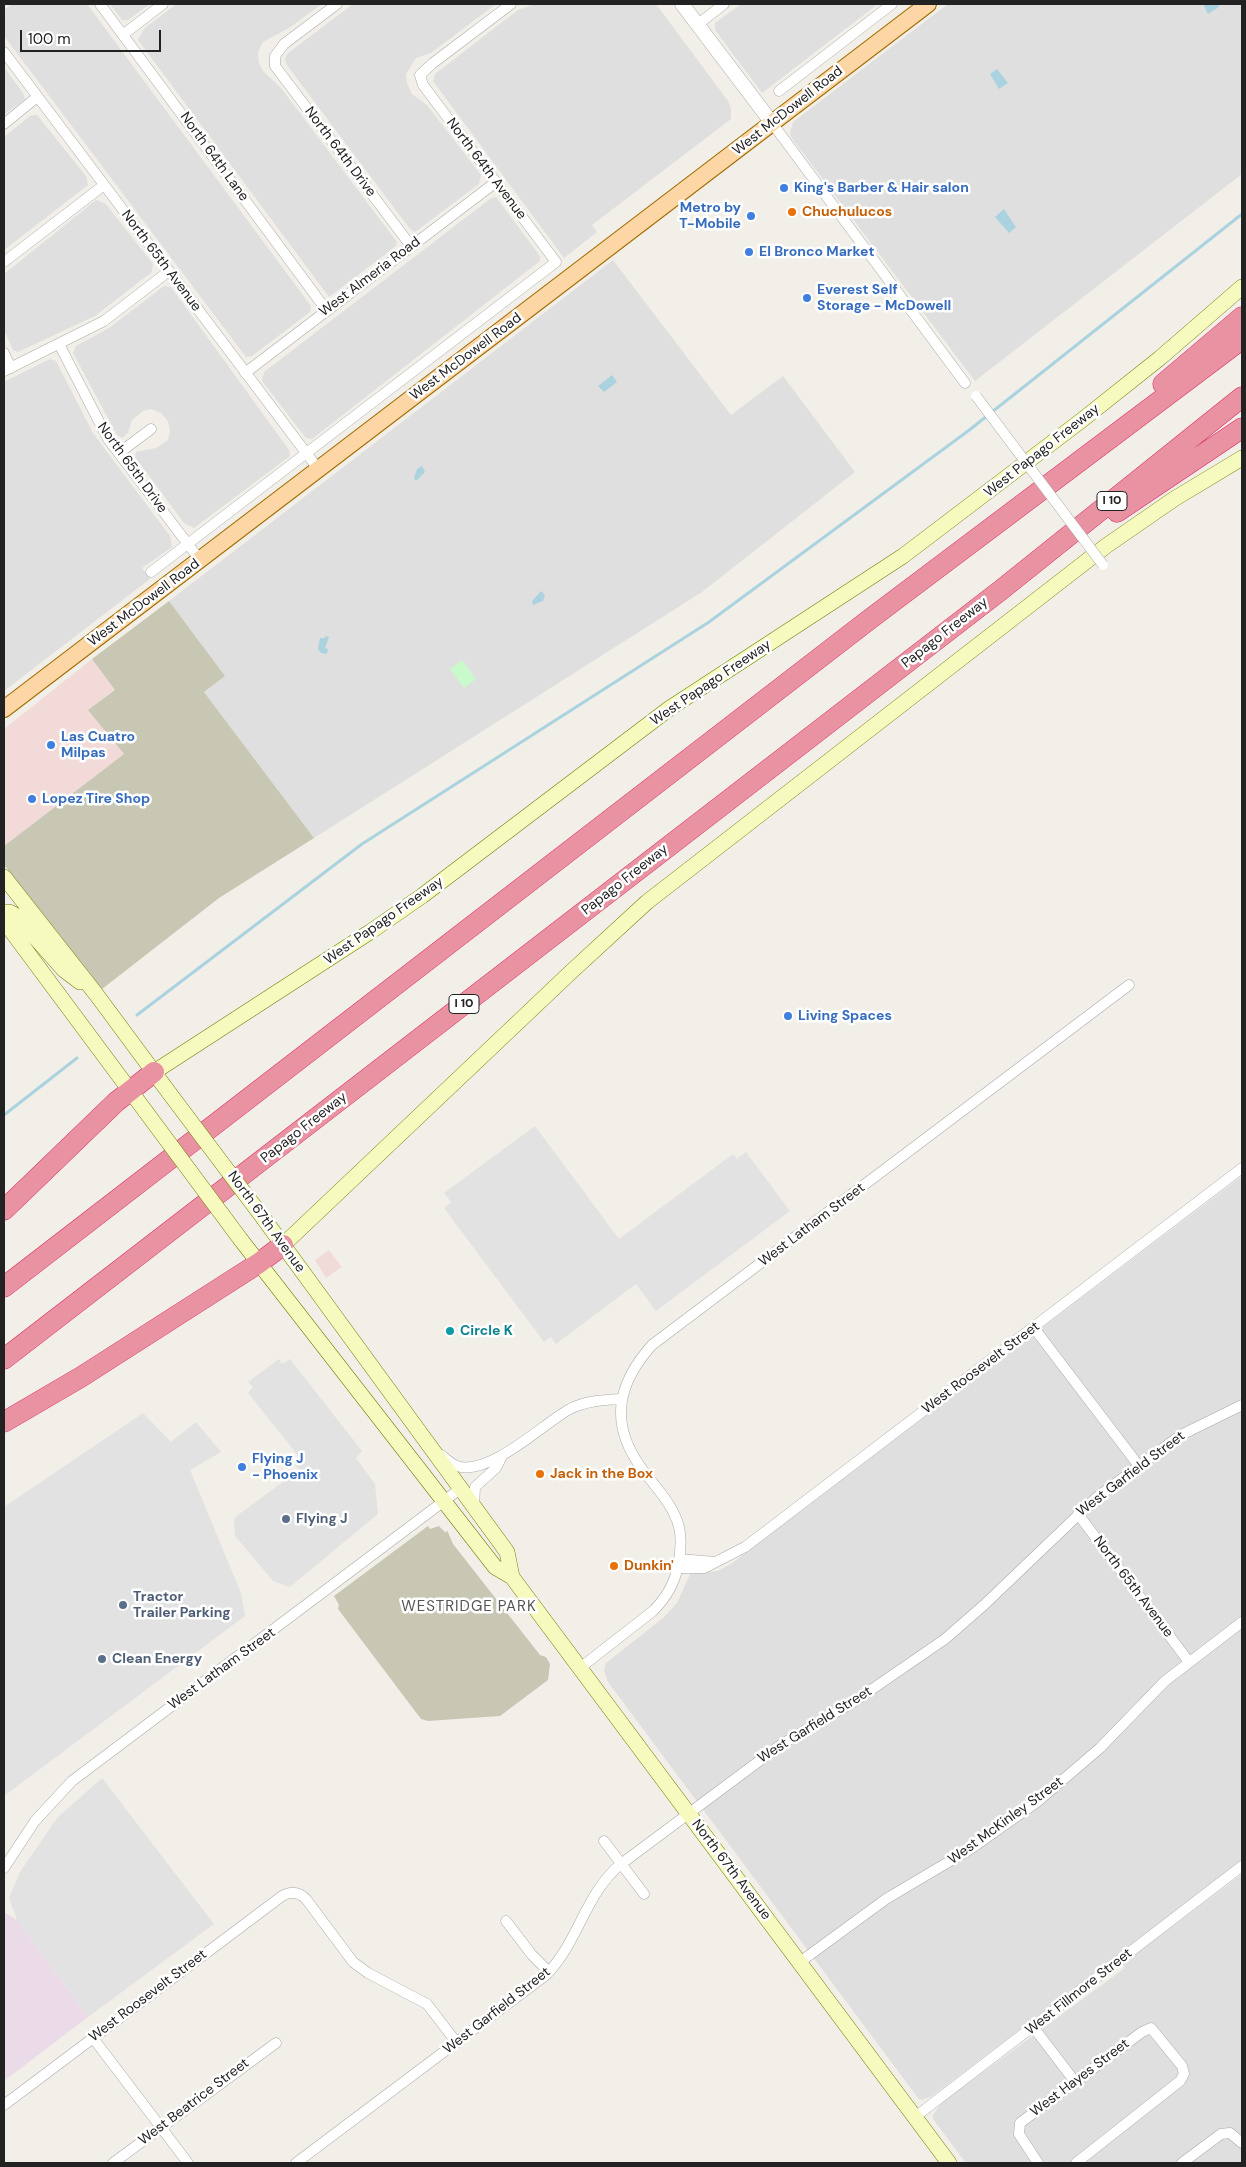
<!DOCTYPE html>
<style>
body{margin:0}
#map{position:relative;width:1246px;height:2167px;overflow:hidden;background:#f2efe9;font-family:"DM Sans",sans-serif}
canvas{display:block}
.frame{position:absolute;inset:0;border:5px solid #222;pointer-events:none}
.scale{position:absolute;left:20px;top:30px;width:141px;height:22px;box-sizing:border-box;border:2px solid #222;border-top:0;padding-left:6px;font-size:15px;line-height:18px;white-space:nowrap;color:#222;-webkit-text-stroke:4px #fff;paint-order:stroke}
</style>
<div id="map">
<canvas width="1246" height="2167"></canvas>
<div class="frame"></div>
<div class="scale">100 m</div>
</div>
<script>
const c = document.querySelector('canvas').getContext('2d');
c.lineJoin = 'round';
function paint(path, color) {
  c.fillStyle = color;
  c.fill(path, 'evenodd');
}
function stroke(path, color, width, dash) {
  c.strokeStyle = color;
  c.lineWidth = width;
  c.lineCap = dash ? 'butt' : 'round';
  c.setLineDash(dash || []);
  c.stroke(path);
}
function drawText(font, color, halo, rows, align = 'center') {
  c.font = font + ' "DM Sans",sans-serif';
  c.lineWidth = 5;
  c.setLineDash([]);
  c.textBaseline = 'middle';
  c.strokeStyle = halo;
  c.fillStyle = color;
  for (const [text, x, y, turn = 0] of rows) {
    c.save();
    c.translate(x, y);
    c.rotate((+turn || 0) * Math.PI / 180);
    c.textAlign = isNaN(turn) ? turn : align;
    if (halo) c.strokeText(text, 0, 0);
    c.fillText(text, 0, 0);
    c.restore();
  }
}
const residential = new Path2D(`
 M12 4H87L311 306 310 312 252 356 246 357 4 36V10Z
 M110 4H150L128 20H122Z
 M176 4H322L289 28 263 42 258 52 259 63 263 71 281 88 397 242 396 246 329 297 138 40 144 29Z
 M353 4H496L431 53 416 58 406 74 407 83 412 94 427 105 481 175 479 184 415 232 410 229 286 64 285 59 287 54Z
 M534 4H656L728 101 731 109V119L592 225 597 232 564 258 433 81 435 74 518 10Z
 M741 4H878L762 93 715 30V23Z
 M948 4H1242V174L975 381 791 137 790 132 793 122Z
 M4 67 23 93 25 99 4 115Z
 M37 115 86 176 88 185 4 250V137L30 116Z
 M496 197 540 256V261L312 439 306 438 262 381 264 372 490 199Z
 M96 200 106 204 153 264 152 272 95 316 18 352 13 350 4 330V274Z
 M613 260 731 415 783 376 855 472 702 592 314 838 204 692 225 676 169 601Z
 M164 286 171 287 289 450 290 456 194 528 184 523 135 457 136 452 156 448 168 440 170 431 168 421 161 413 151 409 143 411 132 420 128 433 122 438 117 435 73 353 76 346 109 328Z
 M50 359 56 361 93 433 170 536 172 547 142 568 150 579 4 691V382Z
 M1242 1176V1861L932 2096 922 2100 918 2098 608 1682 604 1670 606 1663 663 1618 677 1603 690 1574 718 1571 731 1564Z
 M1242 1874V2163H966L933 2119V2115L941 2103 1125 1968 1122 1964Z`);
const commercial = new Path2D(`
 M92 659 115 690 89 710 124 754 4 846V729Z
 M329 1250 342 1267 326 1278 315 1260Z`);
const industrial = new Path2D(`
 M4 1912 17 1920 88 2017 4 2081Z`);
const construction = new Path2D(`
 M169 601 225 676 204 692 314 838 219 898 102 989 4 865V846L124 754 88 710 115 690 92 659Z
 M428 1526 430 1529 439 1526 446 1533 447 1530 453 1544 540 1655 546 1657 550 1664 548 1680 500 1716 428 1721 421 1719 338 1609 339 1605 334 1596Z`);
const park = new Path2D(`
 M462 660 476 679 464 688 450 669Z`);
const parking = new Path2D(`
 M535 1126 619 1239 733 1154 737 1159 746 1152 790 1211 656 1311 636 1284 556 1344 551 1337 544 1342 444 1208 451 1202 444 1193Z
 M279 1359 282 1364 290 1359 362 1451 356 1458 375 1484 378 1514 290 1587 273 1581 235 1536 234 1518 299 1470 294 1463 300 1458 248 1393 253 1387 248 1382Z
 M143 1413 171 1442 196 1422 221 1452 190 1470 241 1593 245 1616 4 1796V1507Z
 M102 1778 214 1924 88 2017 17 1920 9 1898 20 1872 57 1818Z`);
const water = new Path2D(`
 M1203 4H1219V7L1208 14Z
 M997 69 1008 83 999 89 990 74Z
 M1004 209 1016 227 1009 233 995 217Z
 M612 375 617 382 604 392 598 386Z
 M422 466 425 472 416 481 414 478 417 469Z
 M541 591 545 595 543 601 533 605 532 601Z
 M325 636 329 637 325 648 328 649 327 654 321 653 318 649 320 638H325Z`);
const stream = new Path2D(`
 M137 1015 362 844 709 622 968 431 1242 214
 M4 1115 77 1058`);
const minor = new Path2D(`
 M100 4 327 311
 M337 4 284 44 275 56V66L411 246
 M697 25 724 4
 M124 34 163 4
 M4 52 319 470
 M779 91 892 4
 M772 123 965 383
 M4 124 37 97
 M4 262 104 185
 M59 344 108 439 200 560
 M4 353 11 368
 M4 371 104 321 169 271
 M245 373 496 182
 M119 453 151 429
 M151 572 556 262 423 85 420 75 433 63 511 4
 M1034 1328 1139 1466
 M441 1455C446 1459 451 1464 457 1466 488 1477 542 1425 568 1410 584 1401 603 1400 621 1399
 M474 1507 475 1487 496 1468 502 1456
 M1078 1514 1189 1662
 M679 1559 715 1562
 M678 1568H704L745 1547 1242 1168
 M580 1668 653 1611C666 1598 675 1583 678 1565 681 1551 682 1540 679 1527 673 1503 653 1485 640 1466 609 1422 618 1383 652 1345L1129 985
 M604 1841 644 1894
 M4 1868 35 1821 72 1781 460 1489
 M506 1921 532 1955 549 1972
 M800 1962 886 1899 972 1848 1037 1802 1100 1748 1165 1681 1242 1622
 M1034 2028 1076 2083
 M93 2038 188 2163
 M4 2105 282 1896C291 1891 299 1892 306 1899L353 1962 368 1973 427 2004 457 2043
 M915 2117 1242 1866
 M113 2163 276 2043
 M296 2163 546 1975C578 1943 586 1892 621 1864L782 1744 852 1703 945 1639 984 1605 1096 1498 1181 1435 1242 1405
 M1038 2163 1019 2134 1020 2123 1142 2032 1151 2028 1182 2066 1184 2074 1180 2081 1076 2163
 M1182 2163 1221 2134 1230 2133 1242 2143`);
const tertiary = new Path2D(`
 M682 4 772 123`);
const secondary = new Path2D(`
 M4 877 96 994 170 1094
 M4 912H9L15 915 64 970 80 982
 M4 921 146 1112
 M154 1072 370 932 422 896 670 708 903 556 1082 420 1160 358 1242 287
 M264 1219 507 1552 512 1577
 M241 1240 495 1567 512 1577 949 2163
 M283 1245 572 971 647 902 1106 546 1174 499 1242 458`);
const primary = new Path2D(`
 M4 709 928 4`);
const motorway = new Path2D(`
 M1163 384 1242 317
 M1117 512 1242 428
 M4 1210 116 1102 154 1072
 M4 1287 870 619 1242 339
 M4 1359 1001 590 1242 397
 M4 1422 81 1377 259 1263 283 1245`);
const minorBridge = new Path2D(`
 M976 396 1103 565`);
const secondaryBridge = new Path2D(`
 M170 1094 264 1219
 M146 1112 241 1240`);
const markers = [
 [784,188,5,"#3f7fe0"],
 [792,212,5,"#e8710a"],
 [751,216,5,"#3f7fe0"],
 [749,252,5,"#3f7fe0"],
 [807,298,5,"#3f7fe0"],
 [51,745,5,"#3f7fe0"],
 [32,799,5,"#3f7fe0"],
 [788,1016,5,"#3f7fe0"],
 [450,1331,5,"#0f9aa8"],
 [242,1467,5,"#3f7fe0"],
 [540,1474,5,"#e8710a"],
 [286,1519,5,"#5c6f8a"],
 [614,1566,5,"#e8710a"],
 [123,1605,5,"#5c6f8a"],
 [102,1659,5,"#5c6f8a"]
];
const shields = [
 [1112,501,30],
 [464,1004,30]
];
const shieldNames = [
 ["I 10",1112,501],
 ["I 10",464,1004]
];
const streetNames = [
 ["West McDowell Road",788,111,-38],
 ["North 64th Drive",340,152,53],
 ["North 64th Lane",214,157,54],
 ["North 64th Avenue",486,169,53],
 ["North 65th Avenue",161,261,53],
 ["West Almeria Road",370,277,-37],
 ["West McDowell Road",466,357,-37],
 ["West Papago Freeway",1042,451,-38],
 ["North 65th Drive",132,468,54],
 ["West McDowell Road",144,603,-37],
 ["Papago Freeway",945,633,-38],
 ["West Papago Freeway",711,683,-34],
 ["Papago Freeway",625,880,-38],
 ["West Papago Freeway",384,921,-35],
 ["Papago Freeway",304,1128,-38],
 ["North 67th Avenue",266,1222,54],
 ["West Latham Street",812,1225,-37],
 ["West Roosevelt Street",981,1368,-37],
 ["West Garfield Street",1131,1474,-37],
 ["North 65th Avenue",1133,1587,53],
 ["West Latham Street",222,1669,-36],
 ["West Garfield Street",815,1725,-32],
 ["West McKinley Street",1006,1821,-36],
 ["North 67th Avenue",731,1870,53],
 ["West Fillmore Street",1079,1992,-38],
 ["West Roosevelt Street",148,1996,-37],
 ["West Garfield Street",497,2011,-38],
 ["West Hayes Street",1080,2078,-37],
 ["West Beatrice Street",194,2102,-37]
];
const shopNames = [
 ["King's Barber & Hair salon",794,188],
 ["Metro by",741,208,"right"],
 ["T-Mobile",741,224,"right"],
 ["El Bronco Market",759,252],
 ["Everest Self",817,290],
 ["Storage - McDowell",817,306],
 ["Las Cuatro",61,737],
 ["Milpas",61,753],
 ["Lopez Tire Shop",42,799],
 ["Living Spaces",798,1016],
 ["Flying J",252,1459],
 ["- Phoenix",252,1475]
];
const foodNames = [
 ["Chuchulucos",802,212],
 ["Jack in the Box",550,1474],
 ["Dunkin'",624,1566]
];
const cultureNames = [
 ["Circle K",460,1331]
];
const serviceNames = [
 ["Flying J",296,1519],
 ["Tractor",133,1597],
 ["Trailer Parking",133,1613],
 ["Clean Energy",112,1659]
];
const neighbourhoodNames = [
 ["WESTRIDGE PARK",469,1607]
];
paint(residential, '#e0dfdf');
paint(commercial, '#f2dad9');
paint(industrial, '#ebdbe8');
paint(construction, '#c7c7b4');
paint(park, '#c8facc');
paint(parking, '#e2e2e2');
paint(water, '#aad3df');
stroke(stream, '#aad3df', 3);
stroke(minor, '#a9a9a9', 11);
stroke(tertiary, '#a9a9a9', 15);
stroke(secondary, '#707d05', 16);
stroke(primary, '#a06b00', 18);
stroke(motorway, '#dc2a67', 21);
stroke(minor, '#fff', 10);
stroke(tertiary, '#fff', 14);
stroke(secondary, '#f7fabf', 15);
stroke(primary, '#fcd6a4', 16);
stroke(motorway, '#e892a2', 20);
stroke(minorBridge, '#a9a9a9', 11, []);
stroke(secondaryBridge, '#707d05', 16, []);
stroke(minorBridge, '#fff', 10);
stroke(secondaryBridge, '#f7fabf', 15);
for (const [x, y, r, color] of markers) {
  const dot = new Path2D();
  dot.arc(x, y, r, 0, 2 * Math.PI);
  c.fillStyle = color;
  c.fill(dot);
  stroke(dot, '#fff', 2);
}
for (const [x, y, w] of shields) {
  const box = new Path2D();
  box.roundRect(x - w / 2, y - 9.5, w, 19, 4);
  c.fillStyle = '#fff';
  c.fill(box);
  stroke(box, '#222', 1);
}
drawText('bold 12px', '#222', null, shieldNames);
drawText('14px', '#222', '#fff', streetNames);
drawText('bold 14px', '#366cbe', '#fff', shopNames, 'left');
drawText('bold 14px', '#c56008', '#fff', foodNames, 'left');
drawText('bold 14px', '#0d838f', '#fff', cultureNames, 'left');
drawText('bold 14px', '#4e5e75', '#fff', serviceNames, 'left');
c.letterSpacing = '1px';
drawText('15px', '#555', '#fff', neighbourhoodNames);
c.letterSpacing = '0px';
</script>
